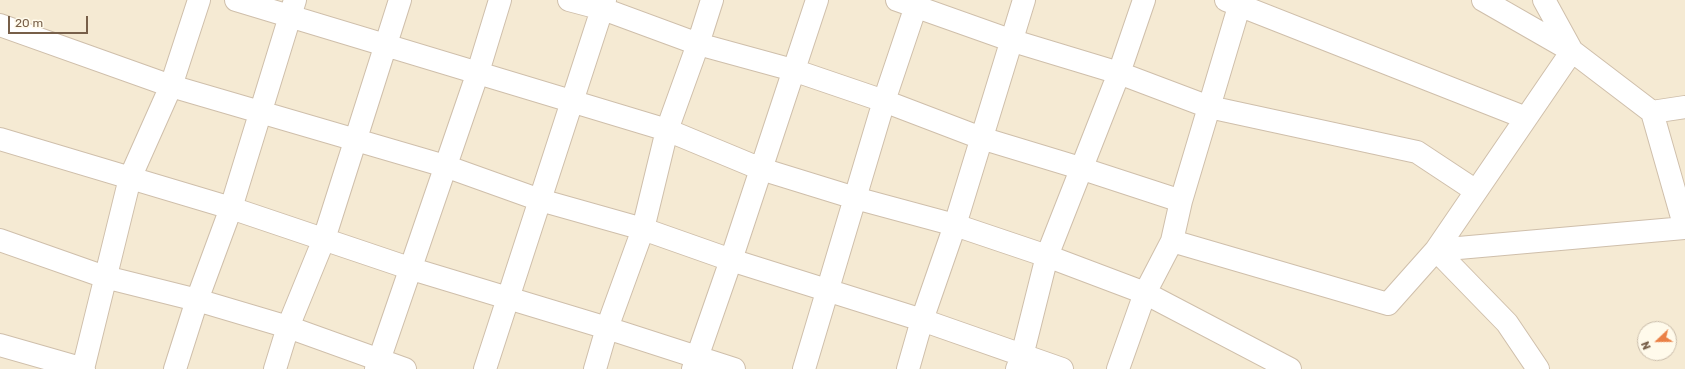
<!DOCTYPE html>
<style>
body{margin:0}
#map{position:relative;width:1685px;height:369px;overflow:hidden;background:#fdf7e5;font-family:Rubik,sans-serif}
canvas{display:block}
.north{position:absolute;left:1637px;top:321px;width:40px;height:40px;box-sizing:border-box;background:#fffaeb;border:1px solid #c9bcaa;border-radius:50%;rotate:248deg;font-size:11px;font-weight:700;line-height:16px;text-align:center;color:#775f49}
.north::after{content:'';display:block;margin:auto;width:14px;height:18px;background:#ea8046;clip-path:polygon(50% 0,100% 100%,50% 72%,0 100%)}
.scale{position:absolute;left:8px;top:16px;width:80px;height:18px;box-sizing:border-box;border:2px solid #775f49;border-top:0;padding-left:5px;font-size:12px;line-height:14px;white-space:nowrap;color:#775f49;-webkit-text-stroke:3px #fffaeb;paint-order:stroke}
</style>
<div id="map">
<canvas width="1685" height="369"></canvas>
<div class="north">N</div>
<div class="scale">20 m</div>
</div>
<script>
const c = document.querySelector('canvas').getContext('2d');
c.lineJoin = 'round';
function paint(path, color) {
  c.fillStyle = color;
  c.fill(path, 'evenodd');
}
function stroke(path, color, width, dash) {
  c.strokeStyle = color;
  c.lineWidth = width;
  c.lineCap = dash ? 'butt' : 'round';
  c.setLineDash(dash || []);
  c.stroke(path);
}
const residential = new Path2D(`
 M0 0H1685V369H0ZM1645 329H1669V353H1645Z`);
const minor = new Path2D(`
 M236 0 667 130 761 169 855 198 955 225 1047 256 1145 293 1290 369
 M569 0 603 9 698 44 793 70 884 101 981 138 1080 168 1181 201
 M897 0 1010 40 1119 73 1209 107 1417 152 1476 191
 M1226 0 1526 118
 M1483 0 1572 51
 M1544 0 1572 51
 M0 25 171 86 445 166 540 200 643 229 731 260 922 320 1062 369
 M1652 112 1685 228
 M0 139 231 208 412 269 607 328 734 369
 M0 240 105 277 197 300 288 327 405 369
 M1172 241 1388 304 1436 250 1572 51 1652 112 1685 107
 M1436 250 1685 228
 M1436 250 1507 323 1538 369
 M0 345 84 369
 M83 369 130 178 171 86 199 0
 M175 369 197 300 231 208 295 0
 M275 369 288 327 324 239 400 0
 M376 369 478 72 500 0
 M485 369 605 0
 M595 369 607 328 643 229 667 130 698 44 712 0
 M693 369 731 260 817 0
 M804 369 884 101 918 0
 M908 369 922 320 955 225 1024 0
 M1017 369 1022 356 1047 256 1119 73 1144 0
 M1118 369 1145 293 1172 241 1181 201 1241 0`);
paint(residential, '#f5ead3');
stroke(minor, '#cfbfab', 24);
stroke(minor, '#fff', 22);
</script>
